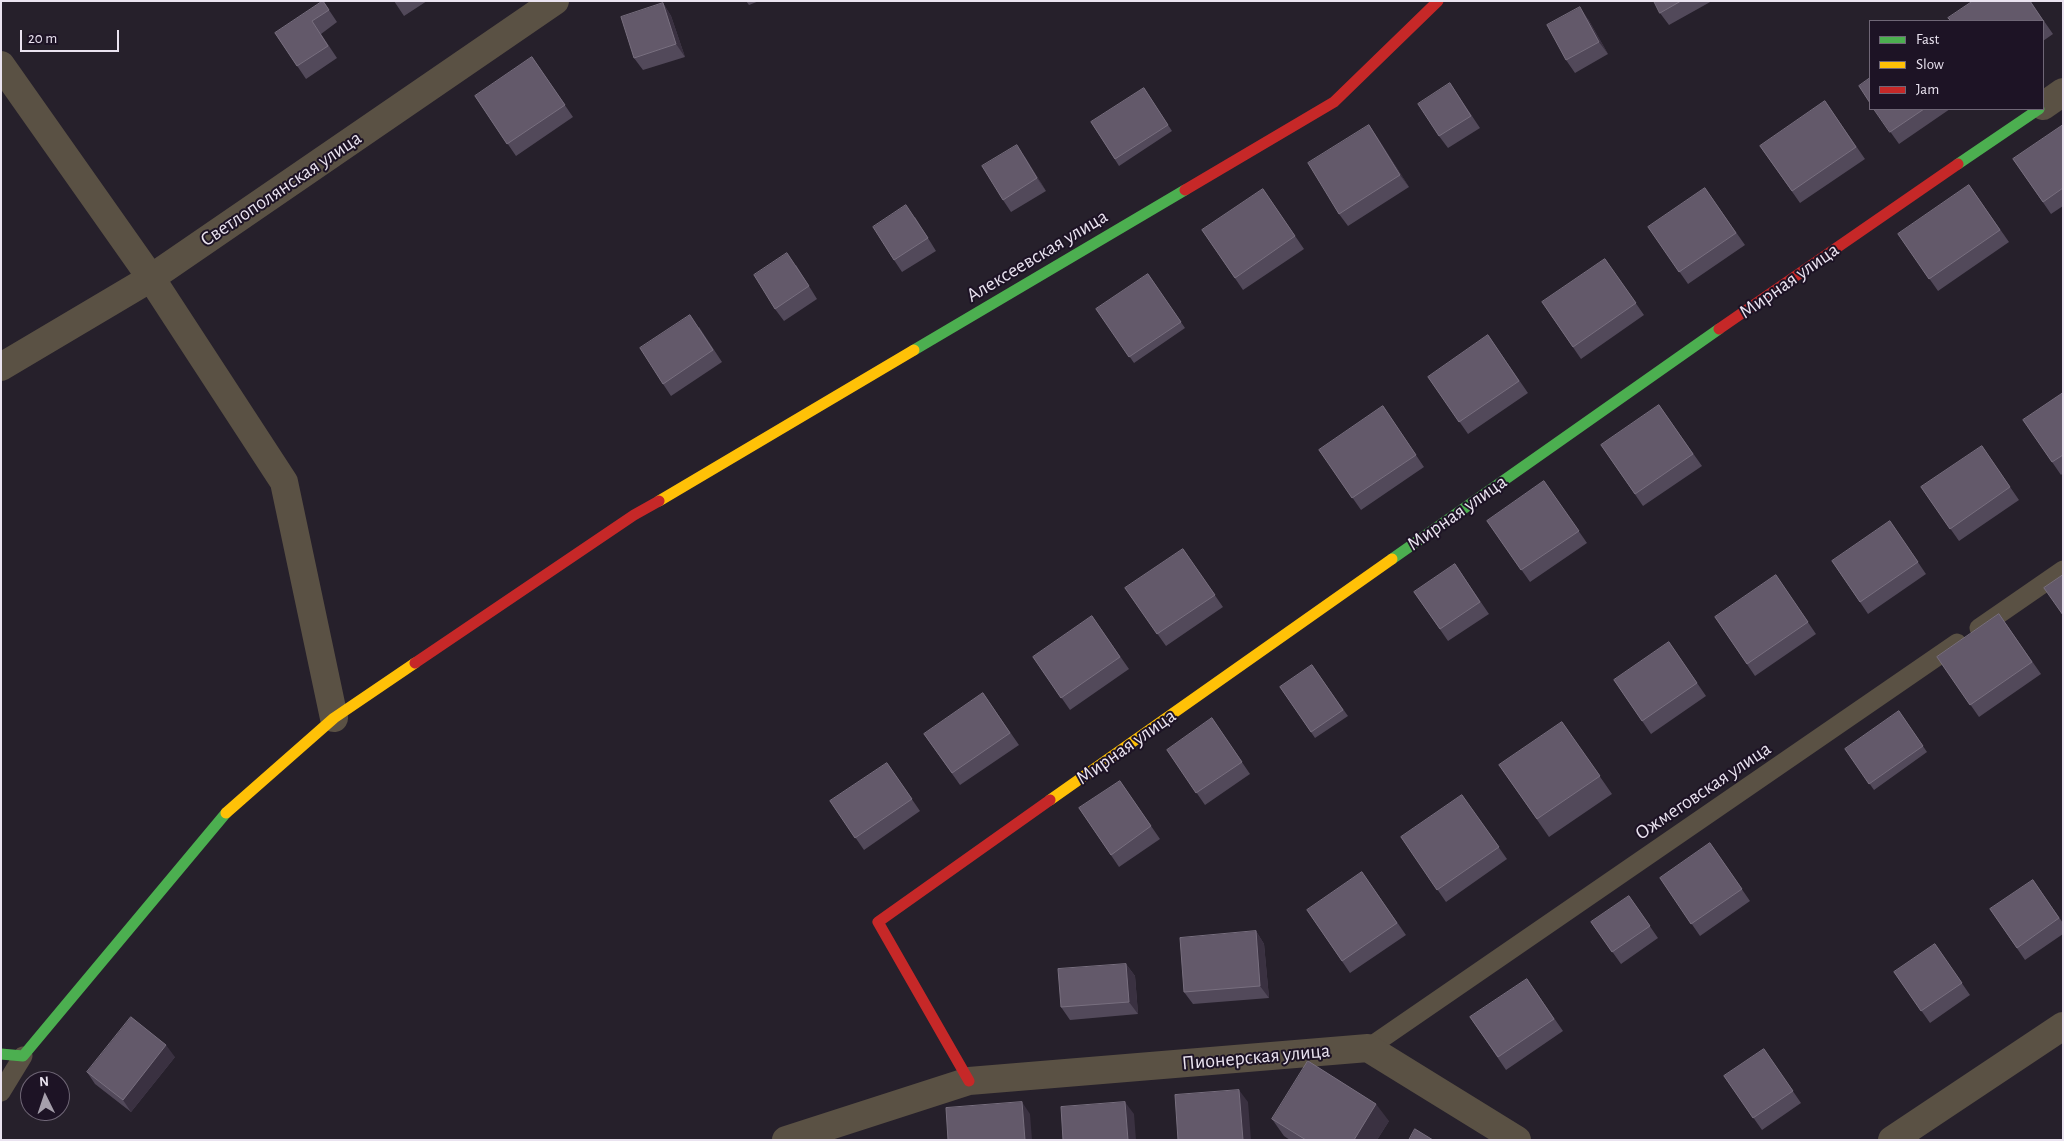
<!DOCTYPE html>
<meta charset="utf-8">
<style>
body{margin:0}
#map{position:relative;width:2064px;height:1141px;overflow:hidden;background:#26202b;font-family:"Alegreya Sans",sans-serif}
canvas{display:block}
.frame{position:absolute;inset:0;border:2px solid #eae3f0;pointer-events:none}
.legend{position:absolute;left:1869px;top:20px;width:175px;height:90px;box-sizing:border-box;background:#1d1325;border:1px solid #6f6676;margin:0;padding:6px 9px;list-style:none;font-size:15px;color:#eae3f0}
.legend li{display:flex;align-items:center;gap:10px;height:25px}
.legend b{width:25px;border:1px solid #6f6676}
.north{position:absolute;left:20px;top:1071px;width:50px;height:50px;box-sizing:border-box;background:#1d1325;border:1px solid #6f6676;border-radius:50%;rotate:356deg;font-size:14px;font-weight:700;line-height:20px;text-align:center;color:#eae3f0}
.north::after{content:'';display:block;margin:auto;width:18px;height:22px;background:#a59fab;clip-path:polygon(50% 0,100% 100%,50% 72%,0 100%)}
.scale{position:absolute;left:20px;top:30px;width:99px;height:22px;box-sizing:border-box;border:2px solid #eae3f0;border-top:0;padding-left:6px;font-size:15px;line-height:18px;white-space:nowrap;color:#eae3f0;-webkit-text-stroke:4px #1d1325;paint-order:stroke}
</style>
<div id="map">
<canvas width="2064" height="1141"></canvas>
<div class="frame"></div>
<ul class="legend">
<li><b style="height:6px;background:#4caf50"></b>Fast</li>
<li><b style="height:6px;background:#ffc107"></b>Slow</li>
<li><b style="height:6px;background:#c62828"></b>Jam</li>
</ul>
<div class="north">N</div>
<div class="scale">20 m</div>
</div>
<script>
const c = document.querySelector('canvas').getContext('2d');
c.lineJoin = 'round';
function stroke(path, color, width, dash) {
  c.strokeStyle = color;
  c.lineWidth = width;
  c.lineCap = dash ? 'butt' : 'round';
  c.setLineDash(dash || []);
  c.stroke(path);
}
function paint(path, color) {
  c.fillStyle = color;
  c.fill(path, 'evenodd');
}
function drawText(font, color, halo, rows, align = 'center') {
  c.font = font + ' "Alegreya Sans",sans-serif';
  c.lineWidth = 4;
  c.setLineDash([]);
  c.textBaseline = 'middle';
  c.strokeStyle = halo;
  c.fillStyle = color;
  for (const [text, x, y, turn = 0] of rows) {
    c.save();
    c.translate(x, y);
    c.rotate((+turn || 0) * Math.PI / 180);
    c.textAlign = isNaN(turn) ? turn : align;
    if (halo) c.strokeText(text, 0, 0);
    c.fillText(text, 0, 0);
    c.restore();
  }
}
const lane = new Path2D(`
 M1979 628 2063 570
 M1368 1048 1957 643
 M1 1092 23 1056`);
const street = new Path2D(`
 M1 65 151 278 284 482 334 718
 M2043 106 2063 92
 M1 367 151 278 555 1
 M786 1140 969 1081 1368 1048 1517 1140
 M1892 1140 2063 1026`);
const fast = new Path2D(`
 M1958 164 2039 109
 M914 350 1185 190
 M1392 559 1719 329
 M1 1054 23 1056 226 813`);
const slow = new Path2D(`
 M659 501 914 350
 M1050 800 1392 559
 M226 813 334 718 415 663`);
const jam = new Path2D(`
 M1185 190 1334 102 1438 1
 M1719 329 1958 164
 M415 663 634 515 659 501
 M969 1081 878 922 1050 800`);
const wall = new Path2D(`
 M323 1 337 22 321 34 337 58 306 79 275 33Z
 M394 1H427L404 16Z
 M746 1H759L749 5Z
 M1654 1H1712L1669 25 1660 13Z
 M2030 1 2053 34 2043 41V21Z
 M663 3 671 16 685 57 643 70 634 58Z
 M1588 19 1608 54 1575 73 1566 60Z
 M532 57 573 117 516 156 475 96Z
 M1450 83 1480 128 1448 148 1439 136Z
 M1144 88 1172 131 1119 166 1091 122Z
 M1825 101 1865 159 1800 203 1760 146Z
 M1874 109H1950L1899 144Z
 M1369 125 1409 187 1348 226 1339 214Z
 M2063 125V206L2051 214 2013 159Z
 M1025 157 1046 191 1011 212 1003 200Z
 M1969 185 2009 242 1938 291 1898 234Z
 M1705 188 1745 245 1688 284 1648 227Z
 M1263 189 1304 249 1243 290 1202 230Z
 M915 217 936 251 902 272 894 260Z
 M1605 259 1644 315 1581 359 1542 302Z
 M796 265 817 299 784 321 775 309Z
 M1148 274 1185 328 1134 363 1096 309Z
 M699 327 722 362 671 396 663 384Z
 M1488 335 1528 393 1468 434 1428 377Z
 M2063 393V473L2061 475 2023 420Z
 M1659 405 1702 466 1643 506 1601 445Z
 M1383 406 1424 467 1361 510 1319 450Z
 M1982 446 2019 500 1959 541 1921 487Z
 M1544 481 1587 543 1530 582 1487 521Z
 M1890 521 1926 574 1868 614 1832 561Z
 M1183 549 1223 607 1166 646 1125 588Z
 M1455 564 1489 614 1448 641 1414 592Z
 M1776 575 1816 634 1755 676 1715 617Z
 M1999 614 2041 674 1979 717 1937 657Z
 M1092 616 1129 669 1070 710 1033 657Z
 M1669 642 1706 696 1651 734 1614 680Z
 M1312 665 1348 716 1315 738 1280 687Z
 M983 693 1019 745 960 785 924 734Z
 M1899 711 1927 752 1874 790 1845 749Z
 M1212 718 1250 774 1205 805 1167 750Z
 M1562 722 1612 794 1549 837 1499 765Z
 M887 763 920 811 864 850 830 801Z
 M1120 781 1160 839 1119 867 1079 808Z
 M1462 795 1507 859 1446 902 1401 837Z
 M1710 843 1750 901 1700 936 1660 878Z
 M1362 872 1406 935 1350 973 1307 910Z
 M2033 880 2063 923V934L2025 960 1990 909Z
 M1629 896 1658 938 1621 964 1591 922Z
 M1256 931 1264 944 1269 998 1193 1004 1184 992Z
 M1935 944 1970 995 1930 1023 1894 972Z
 M1126 964 1135 976 1138 1014 1070 1020 1061 1007Z
 M1527 979 1563 1031 1506 1070 1470 1017Z
 M1764 1049 1801 1103 1762 1130 1724 1076Z
 M175 1057 131 1112 95 1084 87 1072Z
 M1272 1119 1389 1121 1377 1140H1290L1284 1136Z`);
const shadedWall = new Path2D(`
 M663 3 671 16 685 57 676 44Z
 M1580 7 1588 19 1608 54 1599 42Z
 M1369 125 1378 138 1409 187 1400 175Z
 M1017 145 1025 157 1046 191 1037 178Z
 M1256 931 1264 944 1269 998 1260 986Z
 M1126 964 1135 976 1138 1014 1129 1002Z
 M166 1045 175 1057 131 1112 123 1100Z
 M1239 1090 1248 1102 1251 1140H1243Z
 M1022 1102 1030 1114 1032 1140H1025Z
 M1125 1102 1134 1114 1136 1140H1128Z
 M1376 1104 1389 1121 1377 1140H1354Z`);
const building = new Path2D(`
 M323 1 329 10 312 21 328 46 297 66 275 33Z
 M1654 1H1681L1660 13Z
 M1973 1H2030L2044 22 2043 23V21H1951L1948 18Z
 M663 3 676 44 634 58 621 17Z
 M1580 7 1599 42 1566 60 1547 25Z
 M532 57 565 105 507 144 475 96Z
 M1870 78V103L1859 86Z
 M1450 83 1471 116 1439 136 1418 104Z
 M1144 88 1168 125 1115 159 1091 122Z
 M1825 101 1856 147 1792 191 1760 146Z
 M1874 109H1924L1890 132Z
 M1369 125 1400 175 1339 214 1308 163Z
 M2063 125V188L2043 202 2013 159Z
 M1017 145 1037 178 1003 200 982 166Z
 M1969 185 2000 230 1929 279 1898 234Z
 M1705 188 1736 233 1679 272 1648 227Z
 M1263 189 1295 236 1235 278 1202 230Z
 M906 205 928 238 894 260 873 227Z
 M787 253 809 286 775 309 754 275Z
 M1605 259 1636 303 1573 347 1542 302Z
 M1148 274 1181 322 1129 357 1096 309Z
 M690 315 713 350 663 384 640 348Z
 M1488 335 1519 381 1459 422 1428 377Z
 M2063 393V455L2052 462 2023 420Z
 M1659 405 1693 454 1635 494 1601 445Z
 M1383 406 1416 455 1352 498 1319 450Z
 M1982 446 2010 487 1950 529 1921 487Z
 M1544 481 1579 531 1521 570 1487 521Z
 M1890 521 1918 562 1860 602 1832 561Z
 M1183 549 1215 595 1157 634 1125 588Z
 M1455 564 1480 602 1440 629 1414 592Z
 M1776 575 1808 622 1747 664 1715 617Z
 M2063 575V615L2044 588Z
 M1999 614 2032 662 1970 705 1937 657Z
 M1092 616 1120 657 1061 698 1033 657Z
 M1669 642 1697 683 1642 721 1614 680Z
 M1312 665 1343 710 1311 732 1280 687Z
 M983 693 1010 733 952 773 924 734Z
 M1899 711 1923 746 1869 784 1845 749Z
 M1212 718 1242 762 1196 793 1167 750Z
 M1562 722 1600 776 1537 819 1499 765Z
 M887 763 912 799 855 838 830 801Z
 M1120 781 1151 826 1111 855 1079 808Z
 M1462 795 1499 847 1437 890 1401 837Z
 M1710 843 1742 889 1691 924 1660 878Z
 M1362 872 1397 923 1342 961 1307 910Z
 M2033 880 2059 918 2017 948 1990 909Z
 M1629 896 1650 926 1612 952 1591 922Z
 M1256 931 1260 986 1184 992 1180 938Z
 M1935 944 1962 983 1921 1011 1894 972Z
 M1126 964 1129 1002 1061 1007 1058 969Z
 M1527 979 1554 1019 1498 1057 1470 1017Z
 M131 1017 166 1045 123 1100 87 1072Z
 M1764 1049 1793 1091 1753 1118 1724 1076Z
 M1308 1061 1376 1104 1354 1140H1306L1272 1119Z
 M1239 1090 1243 1140H1178L1175 1095Z
 M1022 1102 1025 1140H948L946 1108Z
 M1125 1102 1128 1140H1063L1061 1107Z
 M1415 1129 1433 1140H1409Z`);
const streetNames = [
 ["Светлополянская улица",281,189,-34],
 ["Алексеевская улица",1037,256,-31],
 ["Мирная улица",1789,281,-35],
 ["Мирная улица",1457,513,-35],
 ["Мирная улица",1126,747,-35],
 ["Ожмеговская улица",1703,791,-34],
 ["Пионерская улица",1256,1057,-5]
];
stroke(lane, '#5a5144', 19);
stroke(street, '#5a5144', 28);
stroke(fast, '#4caf50', 11);
stroke(slow, '#ffc107', 11);
stroke(jam, '#c62828', 11);
paint(wall, '#52495a');
paint(shadedWall, '#3a3141');
paint(building, '#63596a');
stroke(building, '#786f7f', 1);
drawText('20px', '#eae3f0', '#1d1325', streetNames);
</script>
